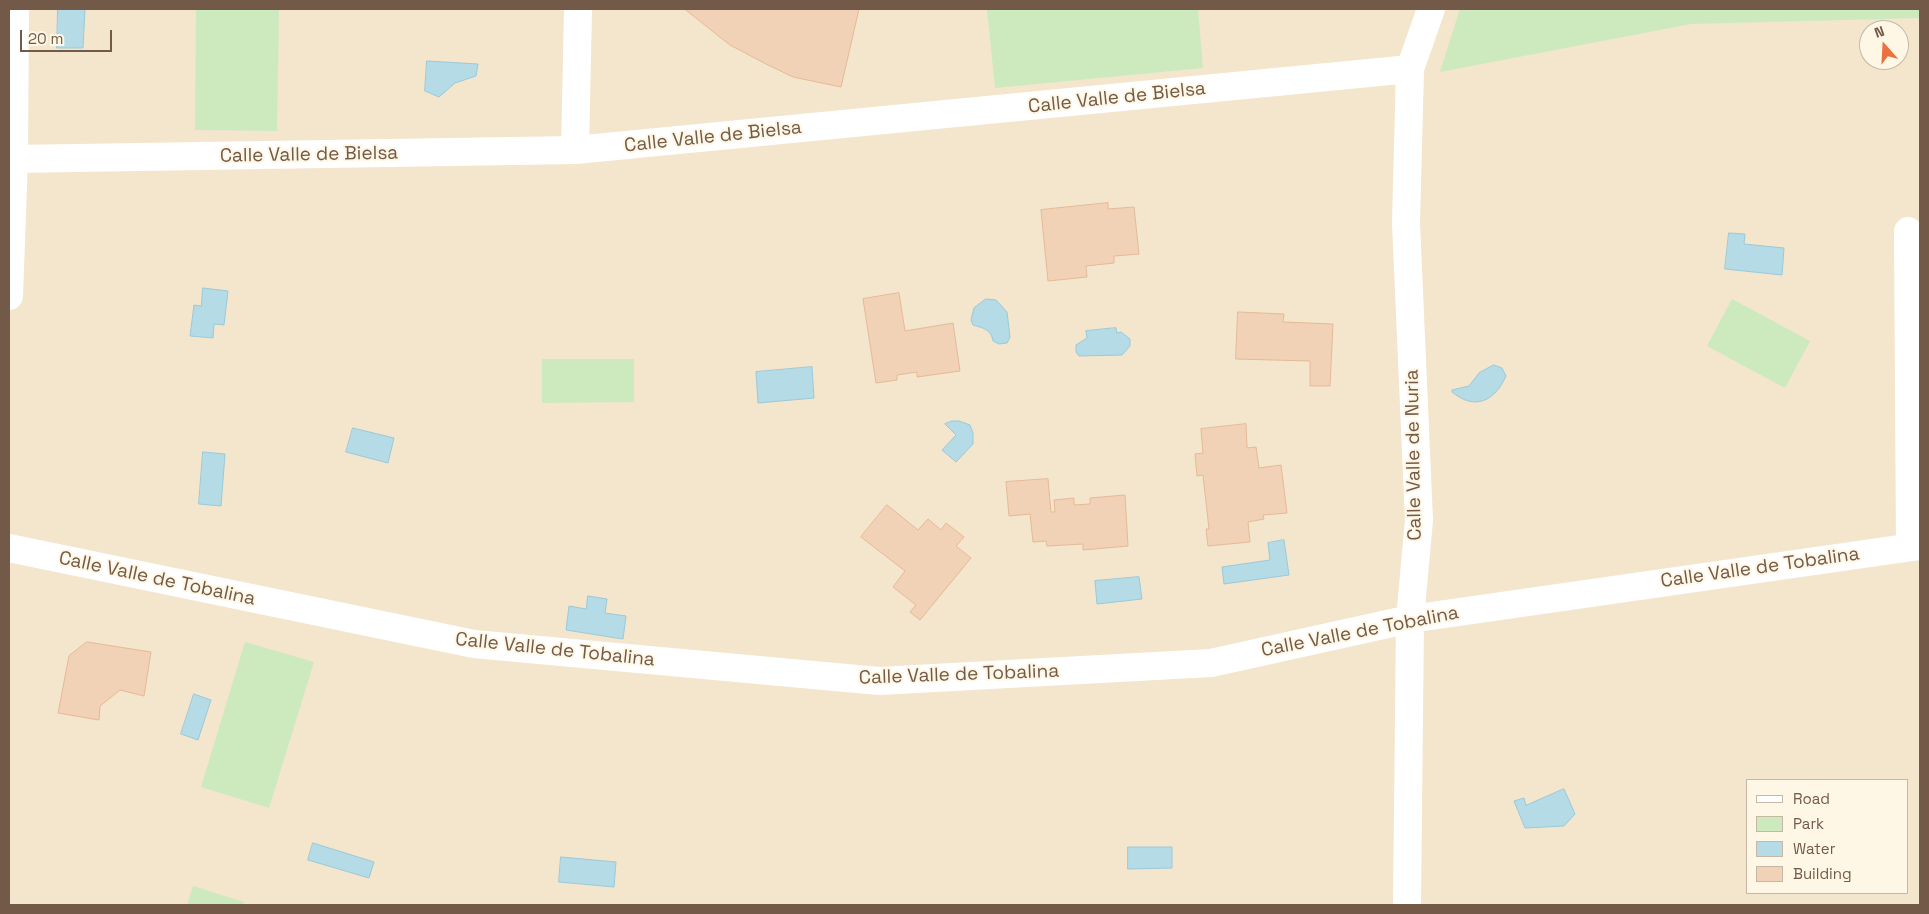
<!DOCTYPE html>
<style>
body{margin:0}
#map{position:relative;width:1929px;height:914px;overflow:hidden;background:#fcf3df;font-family:"Space Grotesk",sans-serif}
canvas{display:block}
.frame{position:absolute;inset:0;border:10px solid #735947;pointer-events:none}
.legend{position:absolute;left:1746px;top:779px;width:162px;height:115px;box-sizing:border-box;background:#fff7e5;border:1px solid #c7b8a6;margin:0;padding:6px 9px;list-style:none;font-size:15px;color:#735947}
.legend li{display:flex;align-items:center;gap:10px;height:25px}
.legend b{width:25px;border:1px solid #c7b8a6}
.north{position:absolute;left:1859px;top:20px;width:50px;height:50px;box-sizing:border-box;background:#fff7e5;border:1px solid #c7b8a6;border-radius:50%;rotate:341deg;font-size:14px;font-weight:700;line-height:20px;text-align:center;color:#735947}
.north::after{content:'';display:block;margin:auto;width:18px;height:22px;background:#ea7241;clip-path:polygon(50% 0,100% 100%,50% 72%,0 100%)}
.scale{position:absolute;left:20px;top:30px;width:92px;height:22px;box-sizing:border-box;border:2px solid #735947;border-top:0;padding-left:6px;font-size:15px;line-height:18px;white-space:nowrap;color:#735947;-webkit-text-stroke:4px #fff7e5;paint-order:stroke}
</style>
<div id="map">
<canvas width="1929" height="914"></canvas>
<div class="frame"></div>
<ul class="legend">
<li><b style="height:6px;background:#fff"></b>Road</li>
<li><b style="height:14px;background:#cceabe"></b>Park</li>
<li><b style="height:14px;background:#b4dbe6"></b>Water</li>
<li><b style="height:14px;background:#f2d2b6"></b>Building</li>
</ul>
<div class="north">N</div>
<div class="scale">20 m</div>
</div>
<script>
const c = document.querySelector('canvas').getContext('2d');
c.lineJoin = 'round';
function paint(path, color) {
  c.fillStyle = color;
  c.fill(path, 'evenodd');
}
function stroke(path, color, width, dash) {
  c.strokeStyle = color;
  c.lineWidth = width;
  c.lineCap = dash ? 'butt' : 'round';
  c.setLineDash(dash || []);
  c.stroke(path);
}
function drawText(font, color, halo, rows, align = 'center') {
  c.font = font + ' "Space Grotesk",sans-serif';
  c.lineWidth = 4;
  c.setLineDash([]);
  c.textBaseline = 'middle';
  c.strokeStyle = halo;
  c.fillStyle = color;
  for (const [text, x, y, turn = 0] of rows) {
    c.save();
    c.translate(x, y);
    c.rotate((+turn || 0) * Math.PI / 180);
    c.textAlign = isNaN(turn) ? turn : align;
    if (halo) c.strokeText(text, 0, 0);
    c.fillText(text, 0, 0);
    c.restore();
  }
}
const residential = new Path2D(`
 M9 9H1920V905H9ZM1869 30H1899V60H1869ZM1748 780H1908V893H1748Z`);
const green = new Path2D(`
 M196 9H279L277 131 195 130Z
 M987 9H1198L1203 68 995 88Z
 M1460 9H1920V18L1691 24 1440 72Z
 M1732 299 1810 341 1785 388 1707 346Z
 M542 359H634V402L542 403Z
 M245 642 314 662 269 808 201 787Z
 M193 886 244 902 243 905H187Z`);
const water = new Path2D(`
 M58 9H85L83 48H57Z
 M427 61 478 64 476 76 455 83 439 97 425 91Z
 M1729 233 1745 234 1744 244 1784 248 1782 275 1725 269Z
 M203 288 228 291 224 325 214 324 213 338 190 336 194 305 201 306Z
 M986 299 996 300 1007 312 1010 337 1007 343 999 344 993 341C991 329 983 328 973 325L971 320 974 308Z
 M1116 328 1117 333 1121 332 1130 339V346L1122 355 1079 356 1076 352V345L1087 338 1086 331Z
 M1494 365 1502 368 1506 376C1495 401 1475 411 1452 392V390L1469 386 1479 373Z
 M812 367 814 398 758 403 756 372Z
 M952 421H959L970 425 973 433V444L956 462 942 450 956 435 945 424Z
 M353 428 394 438 388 463 346 452Z
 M203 452 225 454 221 506 199 504Z
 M1284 540 1289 575 1224 584 1222 567 1270 560 1268 543Z
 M1139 577 1142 599 1097 604 1095 581Z
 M588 596 607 599 605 613 626 616 623 639 566 630 569 606 586 609Z
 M194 694 211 700 198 740 181 734Z
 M1564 789 1575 814 1564 826 1525 828 1514 801 1524 798 1526 805Z
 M313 843 374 862 369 878 308 860Z
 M1128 847H1172V868L1128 869Z
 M561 857 616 862 614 887 559 882Z`);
const building = new Path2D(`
 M685 9H859L841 87 793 77 766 64 730 45Z
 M1108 203V209L1134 207 1139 254 1114 256V263L1086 266 1087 277 1048 281 1041 210Z
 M899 293 905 331 953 323 960 371 917 377V372L897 375V380L876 383 863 299Z
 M1238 312 1284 314 1283 322 1333 324 1330 386H1310V361L1236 359Z
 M1246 424 1247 448 1256 447 1259 468 1281 465 1287 513 1263 515 1264 519 1248 522 1250 542 1208 546 1206 529H1209L1203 475 1197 476 1195 454 1203 453 1201 429Z
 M1048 479 1051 512H1055L1054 500 1074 498V505L1090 504V498L1125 495 1128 546 1083 550V544L1047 546 1046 541 1033 542 1030 514 1009 516 1006 482Z
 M887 505 918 530 928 519 941 530 946 523 964 537 956 546 971 558 920 620 910 612 916 605 893 587 905 571 861 537Z
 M87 642 151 652 144 696 120 690 100 706 99 720 58 713 69 656Z`);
const minor = new Path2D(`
 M575 150 578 9
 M14 159 575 150 1410 69
 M1908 231 1910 547
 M9 296 14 159 15 9
 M9 548 474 644 879 681 1211 663 1410 619 1920 546
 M1407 905 1410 619 1419 520 1406 223 1410 69 1431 9`);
const streetNames = [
 ["Calle Valle de Bielsa",1117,98,-6],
 ["Calle Valle de Bielsa",713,137,-6],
 ["Calle Valle de Bielsa",309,155,-1],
 ["Calle Valle de Nuria",1414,455,-91],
 ["Calle Valle de Tobalina",1760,568,-8],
 ["Calle Valle de Tobalina",157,579,12],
 ["Calle Valle de Tobalina",1360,632,-11],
 ["Calle Valle de Tobalina",555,650,6],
 ["Calle Valle de Tobalina",959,675,-2]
];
paint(residential, '#f4e5cd');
paint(green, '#cceabe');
paint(water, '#b4dbe6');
stroke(water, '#9acad8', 1);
paint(building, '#f2d2b6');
stroke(building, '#e5ba96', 1);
stroke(minor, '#fff', 28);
drawText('19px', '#735947', '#fff7e5', streetNames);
</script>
